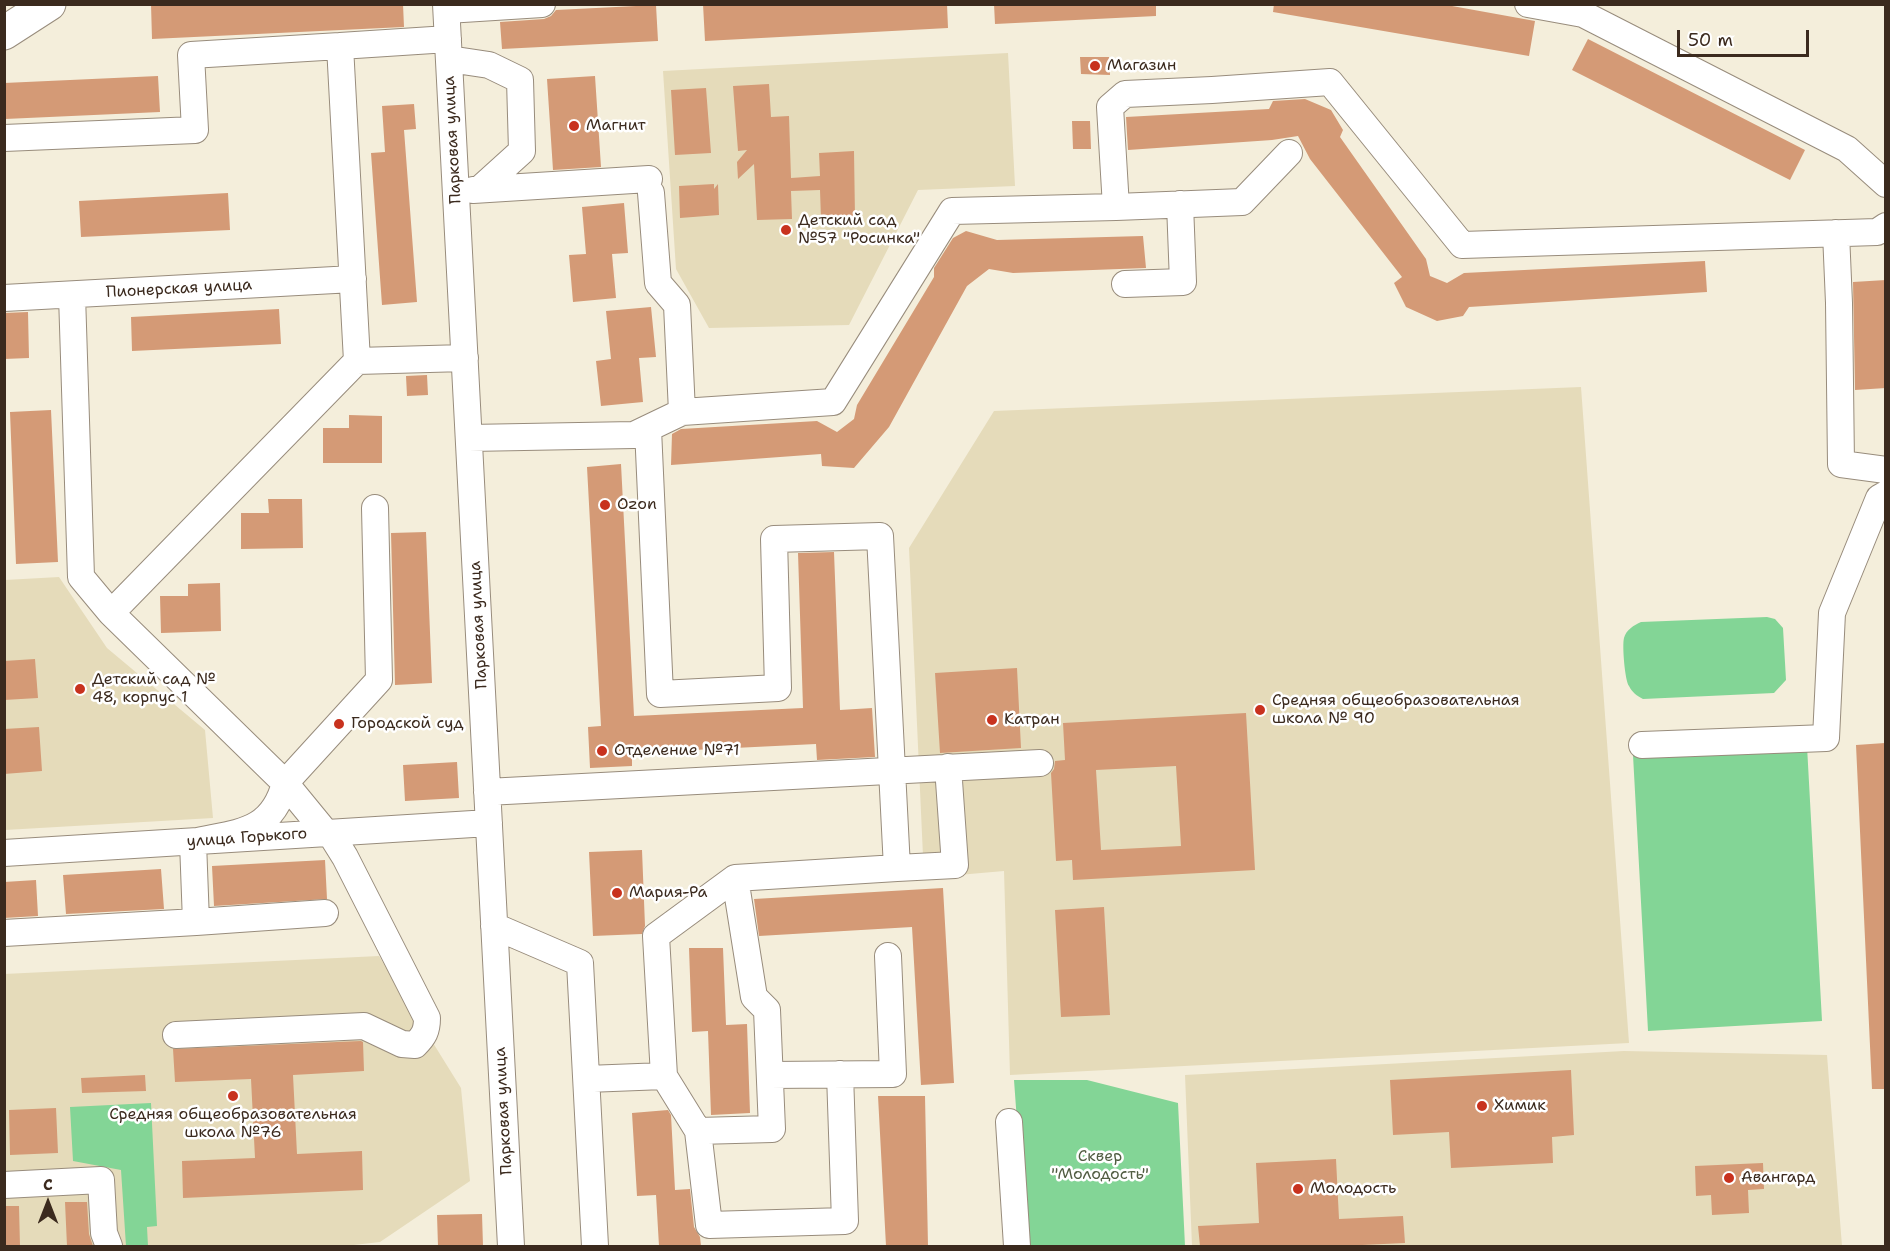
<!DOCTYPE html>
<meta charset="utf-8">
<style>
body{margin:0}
#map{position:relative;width:1890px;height:1251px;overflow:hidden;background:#f4eedb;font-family:"Shantell Sans",sans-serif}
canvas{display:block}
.frame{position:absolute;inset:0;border:6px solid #3b2a1e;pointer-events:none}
.north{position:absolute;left:18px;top:1173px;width:60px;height:60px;-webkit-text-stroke:4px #fff;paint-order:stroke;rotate:0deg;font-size:16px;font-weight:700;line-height:24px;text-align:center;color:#3b2a1e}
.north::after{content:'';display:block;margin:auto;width:21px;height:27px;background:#3b2a1e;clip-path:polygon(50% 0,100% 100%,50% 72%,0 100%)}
.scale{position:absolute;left:1677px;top:30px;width:132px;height:27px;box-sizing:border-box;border:3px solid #3b2a1e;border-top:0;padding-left:8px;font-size:18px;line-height:21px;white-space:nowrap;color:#3b2a1e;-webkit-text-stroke:4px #fff;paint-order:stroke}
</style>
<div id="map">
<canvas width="1890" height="1251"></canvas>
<div class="frame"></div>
<div class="north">С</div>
<div class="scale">50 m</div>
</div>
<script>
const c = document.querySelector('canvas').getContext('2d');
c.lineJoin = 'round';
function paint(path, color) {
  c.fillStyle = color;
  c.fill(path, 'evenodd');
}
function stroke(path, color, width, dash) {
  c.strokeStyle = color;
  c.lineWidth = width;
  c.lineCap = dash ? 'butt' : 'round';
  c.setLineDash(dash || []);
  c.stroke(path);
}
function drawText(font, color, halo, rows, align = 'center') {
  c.font = font + ' "Shantell Sans",sans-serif';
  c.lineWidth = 5;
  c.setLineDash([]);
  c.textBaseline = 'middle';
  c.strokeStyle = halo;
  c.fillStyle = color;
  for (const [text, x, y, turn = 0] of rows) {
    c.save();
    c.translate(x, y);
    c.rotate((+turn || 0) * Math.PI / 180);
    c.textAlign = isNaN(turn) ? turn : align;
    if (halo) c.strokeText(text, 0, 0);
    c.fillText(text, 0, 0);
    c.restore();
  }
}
const built = new Path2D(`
 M1008 53 1015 186 918 190 849 325 709 328 676 269 663 71Z
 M1581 387 1629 1043 1010 1075 1004 871 924 878 909 548 994 411Z
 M59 577 107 648 205 730 213 818 5 830V580Z
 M379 956 461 1088 470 1181 380 1242 345 1246H5L4 974Z
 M1624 1051 1827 1055 1842 1246H1192L1185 1075Z`);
const green = new Path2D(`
 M1767 617 1775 619 1783 628 1786 680 1774 693 1643 699C1637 696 1632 692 1629 686 1625 681 1622 645 1624 638 1626 630 1634 625 1641 622Z
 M1807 746 1822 1021 1648 1031 1633 755Z
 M1014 1080H1087L1178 1103 1185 1246H1026Z
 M151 1103 157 1226 147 1227 148 1246H126L121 1170 73 1161 70 1107Z`);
const building = new Path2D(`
 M151 4H403L404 27 152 39Z
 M703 4H947L948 28 705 41Z
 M994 4H1156V16L995 24Z
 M1274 4H1441L1535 21 1529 56 1273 12Z
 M656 5 658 41 502 49 500 22 544 19 551 16 556 10Z
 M1588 39 1805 150 1790 180 1572 70Z
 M1080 57H1109L1110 75 1081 74Z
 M158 76 160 112 5 119 4 83Z
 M595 76 601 167 553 170 547 79Z
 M769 84 771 117 789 116 791 178 820 176 819 153 854 151 855 218 821 219 820 190 791 191 792 219 757 220 754 164 738 179 737 162 747 150 738 151 733 86Z
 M706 88 711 153 675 155 671 90Z
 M1305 99 1331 110 1343 130 1340 137 1426 259 1430 276 1447 283 1464 273 1705 261 1707 292 1469 307 1463 316 1437 321 1406 307 1394 283 1402 277 1310 159 1298 136 1272 140 1128 150 1126 117 1269 109 1273 101Z
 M414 104 416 129 404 130 417 302 382 305 371 153 385 152 382 106Z
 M1072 121H1090L1091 149H1073Z
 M714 184V189L718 184 719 215 680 218 679 186Z
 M228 193 230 230 81 237 79 201Z
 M624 203 628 253 612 254 616 298 573 302 569 255 586 254 582 207Z
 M966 231 997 240 1143 236 1146 268 1013 273 989 269 967 286 889 427 854 468 822 466 821 454 671 465 672 434 681 429 817 421 837 432 854 419 857 405 934 277V268L953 238Z
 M1886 280V388L1855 390 1853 282Z
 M651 307 656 357 639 358 643 402 601 406 596 361 611 359 606 311Z
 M279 309 281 344 132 351 131 317Z
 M28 312 29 358 4 359V313Z
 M427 375 428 395 407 396 406 376Z
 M51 410 58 562 16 564 10 412Z
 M349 415 382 416V463H323V428H349Z
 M621 464 634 716 803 708 798 553 834 552 840 710 872 708 875 757 817 760 816 744 632 753V766L590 768 588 727 601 726 587 467Z
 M268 499H302L303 548 241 549V513H269Z
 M426 532 432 683 395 685 391 533Z
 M220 583 221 631 161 633 160 596H188V584Z
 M35 659 38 698 4 700V661Z
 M1017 668 1021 748 940 753 935 673Z
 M1246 713 1255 870 1073 880 1072 860 1056 861 1051 773 1054 769 1055 761 1065 760 1063 723ZM1176 766 1181 846 1101 850 1096 770Z
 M39 727 42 771 4 774V729Z
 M1885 743 1886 1089H1872L1856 745Z
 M457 762 459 798 405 801 403 765Z
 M642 850 645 926 642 934 593 936 589 852Z
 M325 860 327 899 214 906 212 866Z
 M161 869 164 909 66 914 63 875Z
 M36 880 38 916 4 918V882Z
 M943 888 954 1083 921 1085 912 927 759 936 754 899Z
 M1104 907 1110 1015 1061 1017 1055 910Z
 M689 948H723L726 1025 747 1024 750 1113 711 1115 708 1031 692 1032Z
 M361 1041 363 1042 364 1071 293 1075 297 1154 362 1151 363 1190 183 1198 182 1161 255 1158 251 1079 175 1082 173 1049Z
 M1571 1070 1574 1135 1552 1137 1553 1163 1451 1168 1449 1132 1393 1135 1390 1080Z
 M145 1075 146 1091 82 1093 81 1078Z
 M878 1096H925L928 1246H886Z
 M56 1108 58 1153 10 1155 9 1110Z
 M668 1110 671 1115 675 1190 690 1189 694 1227 700 1237 701 1246H659L656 1195 637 1196 632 1113Z
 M1336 1159 1339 1219 1403 1216 1405 1243 1341 1246H1200L1198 1226 1259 1223 1256 1163Z
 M1763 1163 1764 1189 1748 1190 1749 1213 1712 1215 1711 1195 1696 1196 1695 1166Z
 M65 1202H87L89 1234 93 1246H67Z
 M4 1206H19L20 1246H4Z
 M482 1214 483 1246H438L437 1215Z`);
const minor = new Path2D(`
 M446 4 511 1246
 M1528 4 1583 14 1847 149 1886 184
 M447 10 542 4
 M448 39 340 46 357 361 465 358
 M449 59 489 65 520 80 522 151 480 189
 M4 138 195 130 191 55 340 46
 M473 190 649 179
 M651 193 658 283 677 305 682 412
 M1116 207 1242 202 1289 153
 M1836 233 1839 303 1841 464 1886 470
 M1125 284 1183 282 1180 204
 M72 295 81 577 111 613
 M4 298 353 279
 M648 429 660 694 778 688 774 539 880 536 897 868 955 865 948 767
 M469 438 634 435 682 412 833 402 952 211 1116 207 1110 107 1125 94 1212 90 1330 82 1462 245 1877 232 1886 226
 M1642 745 1826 738 1832 613 1879 498 1886 494
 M487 792 1040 763
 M326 833 285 783 111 613 357 361
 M4 853 489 823
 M196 922 325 913
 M494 926 580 963 595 1246
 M4 933 196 922 193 842C237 832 272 834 285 783L379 680 375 508
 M176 1035 364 1026 402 1044 415 1045C424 1036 427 1031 427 1018L345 857 330 833
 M840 1074 845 1221 709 1225 698 1131 772 1129 767 1010 754 997 735 878 897 868
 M770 1075 893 1074 888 956
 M664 1076 698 1131
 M587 1079 664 1076 656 936 735 878
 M1009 1122 1017 1246
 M4 1185 101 1180 104 1233 109 1246`);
const major = new Path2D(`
 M4 33 49 4`);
const markers = [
 [1095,66,6,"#c8321e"],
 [574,126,6,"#c8321e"],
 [786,230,6,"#c8321e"],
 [605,505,6,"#c8321e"],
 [80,689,6,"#c8321e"],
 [1260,710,6,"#c8321e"],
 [992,720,6,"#c8321e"],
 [339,724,6,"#c8321e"],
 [602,751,6,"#c8321e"],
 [617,893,6,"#c8321e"],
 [233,1096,6,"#c8321e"],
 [1482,1106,6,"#c8321e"],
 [1729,1178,6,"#c8321e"],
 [1298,1189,6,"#c8321e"]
];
const poiNames = [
 ["Магазин",1107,66],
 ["Магнит",586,126],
 ["Детский сад",798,221],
 ["№57 \"Росинка\"",798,239],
 ["Ozon",617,505],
 ["Детский сад №",92,680],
 ["48, корпус 1",92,698],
 ["Средняя общеобразовательная",1272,701],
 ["школа № 90",1272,719],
 ["Катран",1004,720],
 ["Городской суд",351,724],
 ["Отделение №71",614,751],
 ["Мария-Ра",629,893],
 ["Химик",1494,1106],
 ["Средняя общеобразовательная",233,1115,"center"],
 ["школа №76",233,1133,"center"],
 ["Авангард",1741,1178],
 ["Молодость",1310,1189]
];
const streetNames = [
 ["Парковая улица",453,140,-93],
 ["Пионерская улица",179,289,-3],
 ["Парковая улица",479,625,-93],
 ["улица Горького",247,838,-4],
 ["Парковая улица",504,1111,-93]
];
const parkNames = [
 ["Сквер",1100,1157],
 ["\"Молодость\"",1100,1175]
];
paint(built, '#e5dbba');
paint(green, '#83d596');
paint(building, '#d49a76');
stroke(minor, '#988c7c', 28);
stroke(major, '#988c7c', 35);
stroke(minor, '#fff', 26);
stroke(major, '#fff', 33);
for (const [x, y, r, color] of markers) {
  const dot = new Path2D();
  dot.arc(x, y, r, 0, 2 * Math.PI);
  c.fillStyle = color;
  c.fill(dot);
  stroke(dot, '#fff', 2);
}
drawText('16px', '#3b2a1e', '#fff', poiNames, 'left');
drawText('16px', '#3b2a1e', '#fff', streetNames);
drawText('16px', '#515d42', '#fff', parkNames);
</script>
